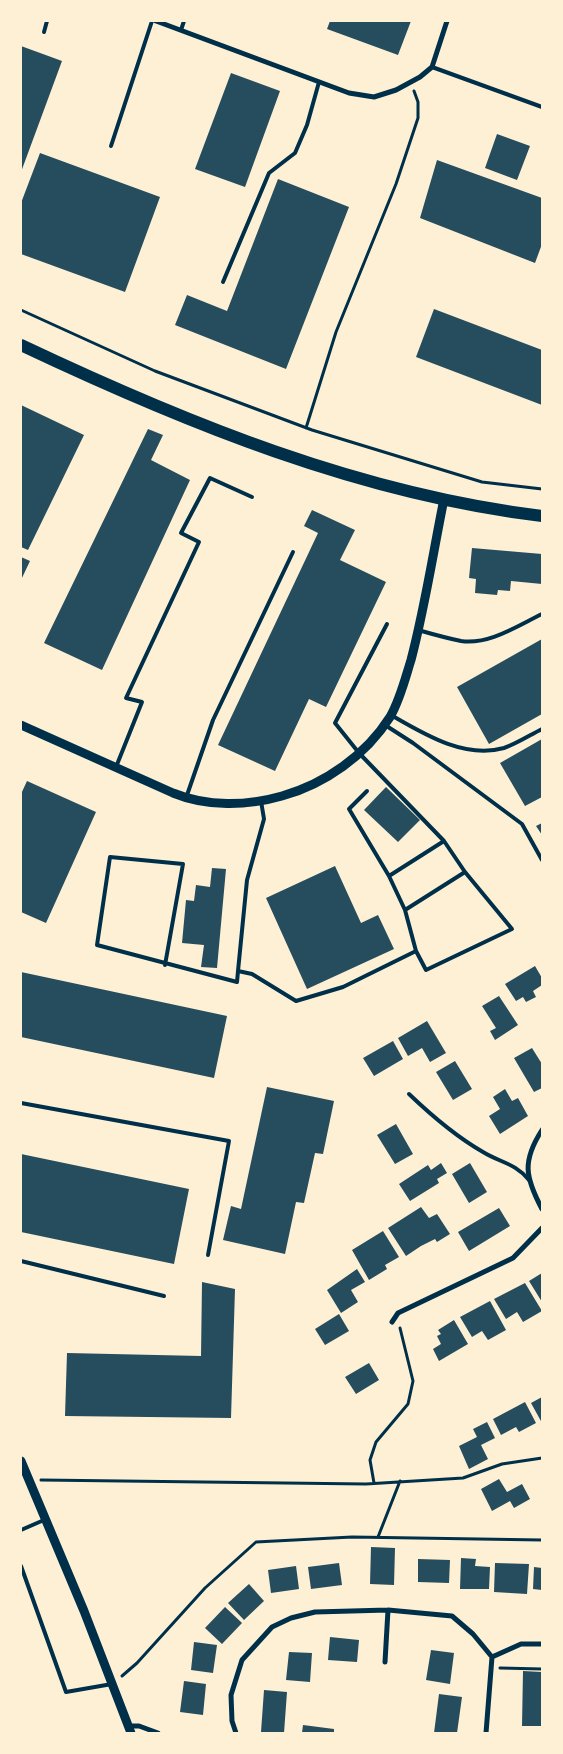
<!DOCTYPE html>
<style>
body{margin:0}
#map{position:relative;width:563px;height:1754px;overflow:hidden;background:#fdf0d5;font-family:"Roboto Condensed",sans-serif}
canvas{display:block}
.frame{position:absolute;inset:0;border:22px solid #fdf0d5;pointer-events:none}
</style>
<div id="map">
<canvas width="563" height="1754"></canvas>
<div class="frame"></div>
</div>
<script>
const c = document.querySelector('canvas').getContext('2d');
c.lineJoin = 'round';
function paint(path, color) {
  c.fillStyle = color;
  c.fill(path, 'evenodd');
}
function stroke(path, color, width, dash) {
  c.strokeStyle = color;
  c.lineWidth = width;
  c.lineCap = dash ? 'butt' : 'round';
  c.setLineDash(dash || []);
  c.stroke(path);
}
const building = new Path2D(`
 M330 21H411L398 55 327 29Z
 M21 46 62 61 21 172Z
 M231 73 280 91 245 187 195 169Z
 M497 134 530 146 517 180 485 168Z
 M40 153 160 197 125 292 21 254V203Z
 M437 160 542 198V244L535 263 420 218Z
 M278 179 349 207 286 369 175 325 187 295 227 311Z
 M434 309 542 350V405L416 357Z
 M21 405 84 435 28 550 21 547Z
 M148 429 163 435 151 460 190 480 102 670 44 643Z
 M312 510 355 530 340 560 386 582 326 707 309 699 275 771 218 745 318 533 304 526Z
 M472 548 542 554V584L511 581 510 591 498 590 497 595 475 593 476 579 469 578Z
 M21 557 30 561 21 580Z
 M542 639V714L489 744 457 687Z
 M542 739V797L525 806 500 763Z
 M27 781 96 812 46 923 21 912V794Z
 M386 787 420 820 398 842 364 810Z
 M542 823V835L536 826Z
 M335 866 361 923 378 915 394 949 307 989 266 898Z
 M212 868 226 869 217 968 201 967 204 945 182 943 186 900 194 901 196 885 210 887Z
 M535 966 542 978V985L533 991 536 997 526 1002 523 997 516 1001 505 984Z
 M21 972 227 1016 214 1078 21 1037Z
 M499 996 518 1025 495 1040 490 1031 496 1028 482 1006Z
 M427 1021 446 1053 430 1062 422 1048 408 1056 398 1038Z
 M393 1041 403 1059 374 1076 363 1058Z
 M532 1048 542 1064V1088L534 1092 514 1058Z
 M455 1061 472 1089 453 1100 436 1072Z
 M267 1087 334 1101 323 1154 315 1153 304 1203 296 1202 285 1254 223 1240 231 1206 241 1209Z
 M505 1089 512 1101 518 1098 528 1116 500 1134 489 1116 500 1109 493 1097Z
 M396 1124 413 1154 395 1164 377 1135Z
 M21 1154 189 1189 174 1264 21 1232Z
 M441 1163 447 1173 437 1179 439 1183 410 1201 399 1184 428 1165 431 1170Z
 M470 1163 487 1192 469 1203 452 1174Z
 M421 1207 429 1218 437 1214 450 1234 437 1242 435 1239 421 1246 406 1256 388 1228Z
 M499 1208 510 1226 469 1251 458 1232Z
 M383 1231 399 1257 385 1265 387 1269 369 1280 352 1250Z
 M357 1269 365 1282 351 1290 358 1302 341 1313 327 1290Z
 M542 1273V1302L529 1281Z
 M202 1282 235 1289 231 1418 65 1416 67 1353 201 1356Z
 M525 1283 542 1311 523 1322 517 1312 506 1319 494 1299Z
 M490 1301 506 1330 488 1340 482 1331 472 1337 460 1317Z
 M339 1314 349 1331 325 1345 315 1329Z
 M454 1320 468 1344 439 1361 433 1349 441 1344 437 1336 441 1334 438 1330Z
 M369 1363 379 1380 356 1394 345 1377Z
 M542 1397V1423L531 1403Z
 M525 1402 536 1423 519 1432 516 1427 501 1435 493 1419Z
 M487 1422 495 1438 481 1445 488 1459 469 1469 459 1446 477 1437 473 1429Z
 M499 1479 507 1492 522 1484 530 1499 514 1508 510 1501 492 1511 481 1489Z
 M371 1547 395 1548 394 1585 370 1584Z
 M461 1558 476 1559 475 1566 490 1567 489 1589H460Z
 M418 1559 450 1560 449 1583 418 1582Z
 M339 1563 342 1585 311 1589 308 1567Z
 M495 1563 529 1564 527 1594 494 1592Z
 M296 1566 299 1589 271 1593 268 1570Z
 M534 1567 542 1568V1590L533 1589Z
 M249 1584 264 1601 244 1620 228 1603Z
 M225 1607 242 1623 222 1644 205 1628Z
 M330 1637 359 1640 357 1662 328 1660Z
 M194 1642 217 1645 213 1673 191 1670Z
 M431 1650 454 1653 450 1684 426 1680Z
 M289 1652 312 1653 310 1682 286 1680Z
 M523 1671 542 1672V1726H522Z
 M184 1681 206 1684 203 1715 180 1712Z
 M264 1690 287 1692 284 1733 261 1732Z
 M439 1694 462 1697 457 1733H434Z
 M303 1725 334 1729V1733H302Z`);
const path = new Path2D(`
 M21 310 155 371 312 430 482 482 542 489
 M306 428 336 332 396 184 418 118V102L414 91
 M41 1480 366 1484 463 1478 502 1464 542 1458
 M374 1483 370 1460 376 1442 408 1404 413 1381 400 1328
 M378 1537 400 1481
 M500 1668 542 1669
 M122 1676 137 1663 205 1588 256 1542 352 1537 542 1540`);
const service = new Path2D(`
 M181 30 184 21
 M44 32 47 21
 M432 67 542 107
 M111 146 152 21
 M223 282 269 173 295 153 307 125 319 82
 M418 630C432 634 446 638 461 641 489 645 517 626 542 614
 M391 715C424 734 464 759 504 748 516 744 530 735 542 729
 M385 725 413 743 522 824 542 860
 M116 767 142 702 126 698 199 542 181 533 210 478 252 497
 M367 791 349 809 389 876
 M186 798 213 720 293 552
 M261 801 264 819 247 880 238 971 252 974 296 1001 343 987 416 951 426 970 512 929 465 872 444 841 359 753 335 723 387 624
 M405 910 389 876 444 841
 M416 951 405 910 465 872
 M165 965 183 864 110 857 97 945 237 982 238 971
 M409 1094C432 1116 455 1136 483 1152 501 1163 515 1163 529 1180
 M21 1103 229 1141 208 1255
 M21 1261 164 1296
 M21 1530 44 1520
 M21 1566 66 1692 112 1684`);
const minor = new Path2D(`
 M156 21 349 93 374 97 396 90 420 77 432 67 447 21
 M542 1130C522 1161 525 1177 542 1209
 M392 1322 398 1313 513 1258 542 1228
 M492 1657 521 1644H542
 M385 1662 388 1610
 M128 1726H139L158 1733
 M236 1733 232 1721 231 1695 242 1660 272 1627 291 1618 315 1612 388 1610 452 1616 473 1634 492 1657 486 1733`);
const tertiary = new Path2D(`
 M21 725 173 793C207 807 247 806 282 796 325 784 366 755 390 717 400 700 405 679 411 660 425 607 433 553 444 499
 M21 1461 84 1611 131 1733`);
const primary = new Path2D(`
 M21 345C186 423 360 494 542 516`);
paint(building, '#264d5e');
stroke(path, '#003049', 3);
stroke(service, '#003049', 4);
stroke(minor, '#003049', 5);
stroke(tertiary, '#003049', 9);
stroke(primary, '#003049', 12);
</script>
